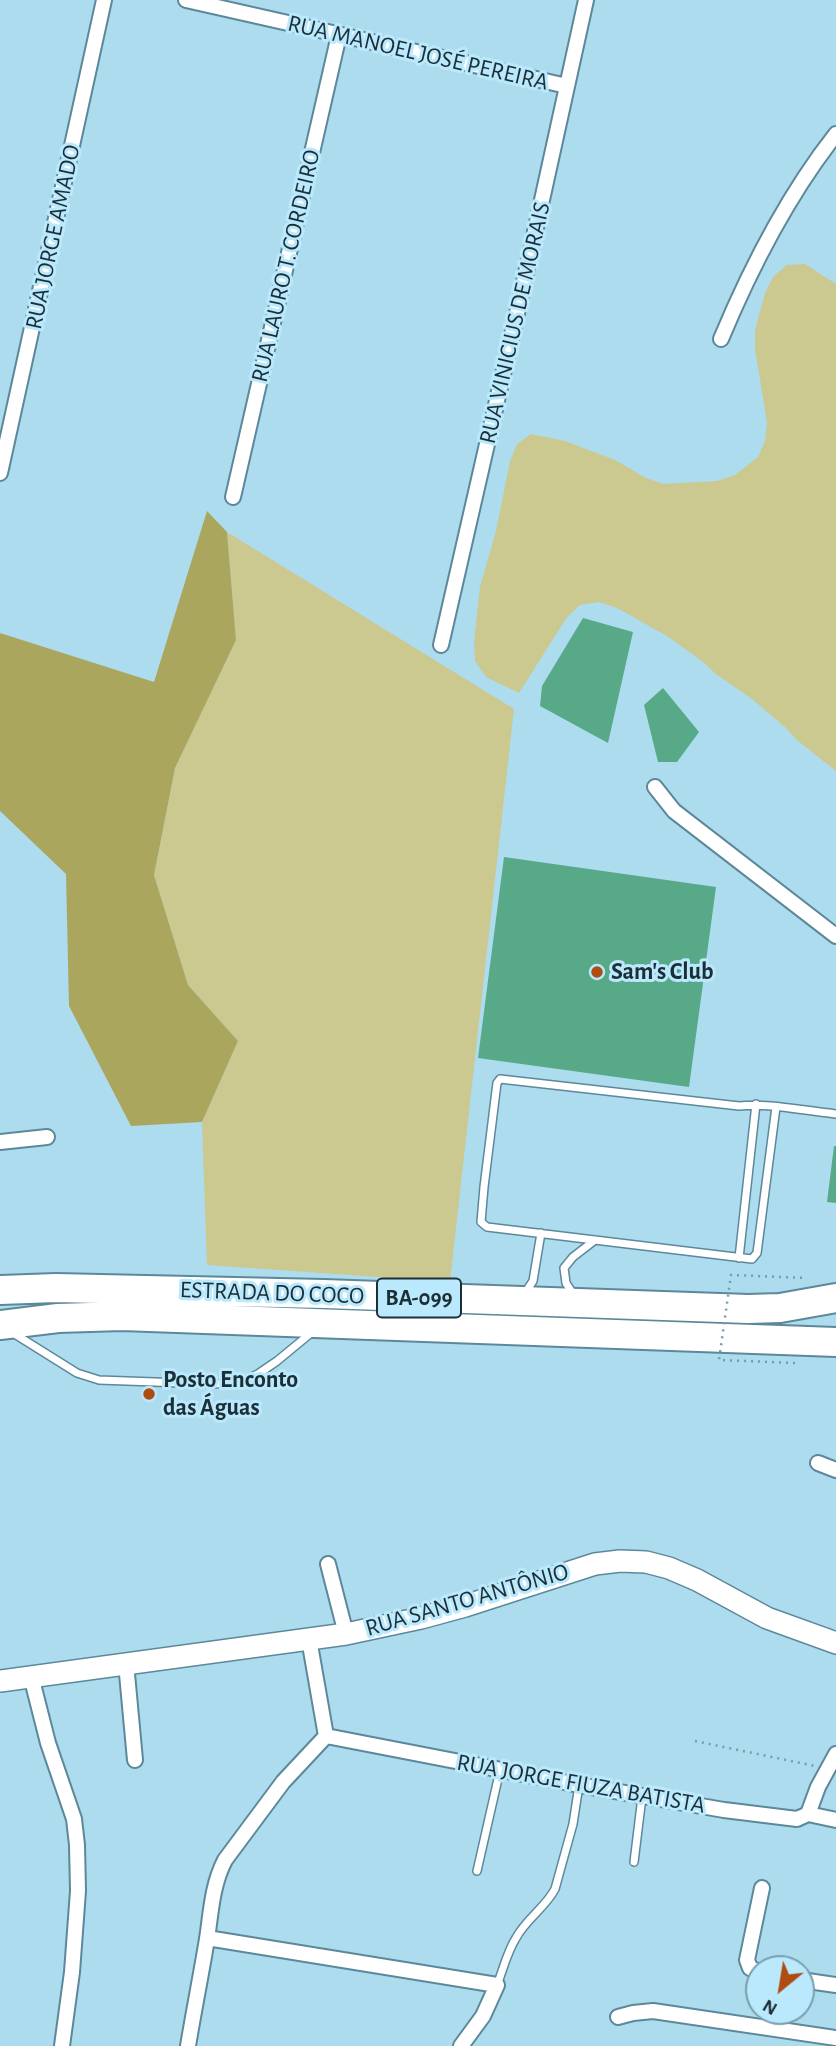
<!DOCTYPE html>
<meta charset="utf-8">
<style>
body{margin:0}
#map{position:relative;width:836px;height:2046px;overflow:hidden;background:#addcef;font-family:"Alegreya Sans",sans-serif}
canvas{display:block}
.north{position:absolute;left:745px;top:1955px;width:70px;height:70px;box-sizing:border-box;background:#bae9fd;border:2px solid #7b9ead;border-radius:50%;rotate:210deg;font-size:19px;font-weight:700;line-height:28px;text-align:center;color:#1c2e36}
.north::after{content:'';display:block;margin:auto;width:24px;height:32px;background:#ae4c11;clip-path:polygon(50% 0,100% 100%,50% 72%,0 100%)}
</style>
<div id="map">
<canvas width="836" height="2046"></canvas>
<div class="north">N</div>
</div>
<script>
const c = document.querySelector('canvas').getContext('2d');
c.lineJoin = 'round';
function paint(path, color) {
  c.fillStyle = color;
  c.fill(path, 'evenodd');
}
function stroke(path, color, width, dash) {
  c.strokeStyle = color;
  c.lineWidth = width;
  c.lineCap = dash ? 'butt' : 'round';
  c.setLineDash(dash || []);
  c.stroke(path);
}
function drawText(font, color, halo, rows, align = 'center') {
  c.font = font + ' "Alegreya Sans",sans-serif';
  c.lineWidth = 6;
  c.setLineDash([]);
  c.textBaseline = 'middle';
  c.strokeStyle = halo;
  c.fillStyle = color;
  for (const [text, x, y, turn = 0] of rows) {
    c.save();
    c.translate(x, y);
    c.rotate((+turn || 0) * Math.PI / 180);
    c.textAlign = isNaN(turn) ? turn : align;
    if (halo) c.strokeText(text, 0, 0);
    c.fillText(text, 0, 0);
    c.restore();
  }
}
const green = new Path2D(`
 M805 264 836 284V771L798 741 786 728 752 699 716 674 702 661 667 636 617 608 599 602 580 605 567 617 519 693 486 677 475 661 474 642 480 587 496 531 510 461 517 444 531 434 565 441 615 460 646 478 663 484 717 481 735 475 758 457 765 441 767 423 755 349V330L765 293 773 277 787 265Z
 M227 532 514 709 450 1282 207 1265 202 1122 238 1041 188 985 154 875 175 768 236 640Z`);
const forest = new Path2D(`
 M207 511 227 532 236 640 175 768 154 875 188 985 238 1041 202 1122 131 1126 69 1006 66 874 0 811V633L154 682Z`);
const building = new Path2D(`
 M583 618 633 632 608 743 540 706 542 686Z
 M663 688 699 732 677 762H658L644 705Z
 M504 857 716 887 689 1087 478 1058Z
 M834 1146H836V1203L827 1202Z`);
const path = new Path2D(`
 M695 1741 815 1766`);
const lane = new Path2D(`
 M776 1107 757 1253 752 1259 487 1227 481 1222 484 1187 497 1083 500 1079 739 1106C769 1103 799 1110 829 1113L836 1114
 M739 1258 756 1104
 M525 1293 533 1281 541 1233
 M573 1294 566 1283 564 1268 573 1257 595 1240
 M13 1333 77 1373 99 1380 210 1384 238 1383 258 1374 277 1361 311 1333
 M634 1862 642 1797
 M477 1871 500 1770
 M497 1985C503 1970 507 1952 516 1938 526 1919 545 1908 555 1889L573 1824 579 1785`);
const street = new Path2D(`
 M186 0 567 86
 M721 339C751 267 788 195 836 134
 M0 473 104 0
 M233 497 339 35
 M441 645 520 300 586 0
 M655 787 674 811 836 936
 M0 1142 47 1137
 M818 1463 836 1470
 M328 1564 346 1634
 M309 1639 326 1736
 M126 1663 135 1760
 M31 1676 48 1743 74 1819 77 1845 78 1891 72 1972 62 2046
 M326 1736 579 1785 724 1810 797 1819 808 1814 836 1820
 M808 1814 818 1787 836 1754
 M207 1938 497 1985 483 2016 461 2046
 M759 1972 750 1968 747 1960 762 1888
 M801 1980 836 1985
 M618 2017 633 2013 653 2011 836 2038
 M188 2046C194 2010 201 1975 207 1939 211 1912 212 1885 225 1860L283 1782 326 1736`);
const secondary = new Path2D(`
 M0 1681 346 1634 421 1618 465 1606 595 1564 620 1561 646 1562 669 1568 697 1580 767 1618 836 1643`);
const highway = new Path2D(`
 M0 1290 56 1288 324 1294 748 1309 780 1308 836 1298
 M0 1325 58 1318 122 1316 836 1342`);
const pathBridge = new Path2D(`
 M795 1363 719 1360 731 1275 807 1278`);
const markers = [
 [597,972,7,"#ae4c11"],
 [149,1394,7,"#ae4c11"]
];
const shields = [
 [419,1298,84]
];
const shieldNames = [
 ["BA-099",419,1298]
];
const streetNames = [
 ["RUA MANOEL JOSÉ PEREIRA",418,53,13],
 ["RUA JORGE AMADO",53,237,-78],
 ["RUA LAURO T. CORDEIRO",286,266,-77],
 ["RUA VINICIUS DE MORAIS",515,323,-77],
 ["ESTRADA DO COCO",272,1293,2],
 ["RUA SANTO ANTÔNIO",467,1600,-16],
 ["RUA JORGE FIUZA BATISTA",581,1784,10]
];
const poiNames = [
 ["Sam's Club",611,972],
 ["Posto Enconto",163,1380],
 ["das Águas",163,1408]
];
paint(green, '#cbc890');
paint(forest, '#aaa65d');
paint(building, '#57a988');
stroke(lane, '#5c889a', 10);
stroke(street, '#5c889a', 18);
stroke(secondary, '#5c889a', 24);
stroke(highway, '#5c889a', 32);
stroke(path, '#779baa', 2.5, [2, 5]);
stroke(lane, '#fff', 7);
stroke(street, '#fff', 14);
stroke(secondary, '#fff', 21);
stroke(highway, '#fff', 28);
stroke(pathBridge, '#779baa', 2.5, [2, 5]);
for (const [x, y, r, color] of markers) {
  const dot = new Path2D();
  dot.arc(x, y, r, 0, 2 * Math.PI);
  c.fillStyle = color;
  c.fill(dot);
  stroke(dot, '#bae9fd', 2.5);
}
for (const [x, y, w] of shields) {
  const box = new Path2D();
  box.roundRect(x - w / 2, y - 19.5, w, 39, 5);
  c.fillStyle = '#bae9fd';
  c.fill(box);
  stroke(box, '#1c2e36', 2);
}
drawText('bold 23px', '#1c2e36', null, shieldNames);
drawText('24px', '#1c2e36', '#bae9fd', streetNames);
drawText('bold 24px', '#1c2e36', '#bae9fd', poiNames, 'left');
</script>
